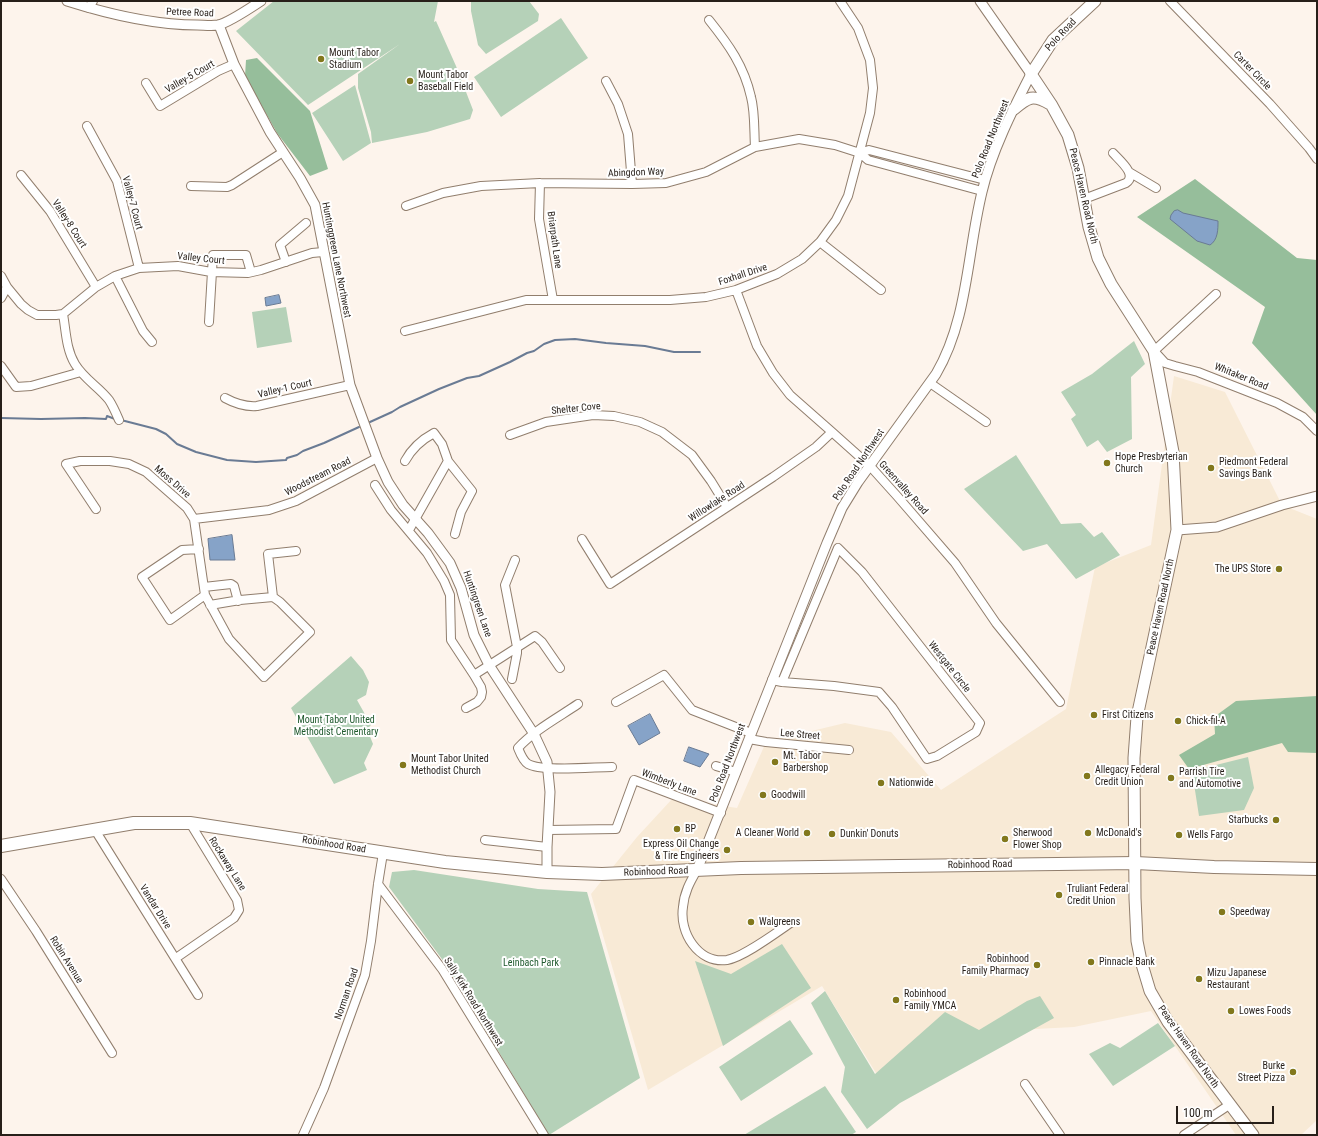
<!DOCTYPE html>
<style>
body{margin:0}
#map{position:relative;width:1318px;height:1136px;overflow:hidden;background:#fdf4ec;font-family:"Roboto Condensed",sans-serif}
canvas{display:block}
.frame{position:absolute;inset:0;border:2px solid #271f19;pointer-events:none}
.scale{position:absolute;left:1176px;top:1106px;width:98px;height:18px;box-sizing:border-box;border:2px solid #271f19;border-top:0;padding-left:5px;font-size:12px;line-height:14px;white-space:nowrap;color:#271f19;-webkit-text-stroke:3px #fff;paint-order:stroke}
</style>
<div id="map">
<canvas width="1318" height="1136"></canvas>
<div class="frame"></div>
<div class="scale">100 m</div>
</div>
<script>
const c = document.querySelector('canvas').getContext('2d');
c.lineJoin = 'round';
function paint(path, color) {
  c.fillStyle = color;
  c.fill(path, 'evenodd');
}
function stroke(path, color, width, dash) {
  c.strokeStyle = color;
  c.lineWidth = width;
  c.lineCap = dash ? 'butt' : 'round';
  c.setLineDash(dash || []);
  c.stroke(path);
}
function drawText(font, color, halo, rows, align = 'center') {
  c.font = font + ' "Roboto Condensed",sans-serif';
  c.lineWidth = 4;
  c.setLineDash([]);
  c.textBaseline = 'middle';
  c.strokeStyle = halo;
  c.fillStyle = color;
  for (const [text, x, y, turn = 0] of rows) {
    c.save();
    c.translate(x, y);
    c.rotate((+turn || 0) * Math.PI / 180);
    c.textAlign = isNaN(turn) ? turn : align;
    if (halo) c.strokeText(text, 0, 0);
    c.fillText(text, 0, 0);
    c.restore();
  }
}
const commercial = new Path2D(`
 M1174 376 1225 392 1282 505 1317 519V1120L1301 1135H1236L1151 1011 1074 1027 938 1034 876 1073 822 986 648 1090 591 894 637 837 673 798 737 808 766 742 845 723 891 732 941 790 1066 709 1095 567 1151 545Z`);
const green = new Path2D(`
 M274 1H438L434 22 436 21 456 66 473 110 470 119 427 132 372 143 371 132 358 88V74L400 44 308 105 236 31Z
 M471 1H529L539 14 538 21 486 54 478 45 471 11Z
 M561 18 588 58 501 117 474 77Z
 M355 85 371 143 343 161 312 113Z
 M286 307 292 342 257 348 252 312Z
 M1134 341 1145 364 1131 377 1132 439 1107 452 1098 440 1087 447 1071 419 1076 415 1061 392 1092 374Z
 M1016 455 1061 524 1081 523 1094 537 1102 532 1120 555 1076 579 1047 544 1023 551 964 489Z
 M351 656 363 670 369 682 366 695 357 700 371 725 367 729 373 744 364 763 367 770 334 784 291 708Z
 M1248 757 1254 788 1244 810 1199 816 1192 771Z
 M414 870 538 889 587 892 640 1078 549 1135 447 966 389 887 392 872Z
 M782 944 811 988 723 1046 695 961 731 974Z
 M825 991 875 1074 945 1012 979 1030 1027 1001 1040 996 1054 1018 900 1103 867 1129 841 1092 845 1067 811 1003Z
 M790 1020 813 1054 741 1101 719 1067Z
 M1158 1023 1175 1046 1113 1086 1089 1054 1110 1043 1120 1048Z
 M825 1086 856 1132 851 1135H744Z`);
const forest = new Path2D(`
 M257 58 310 111 328 169 310 176 277 133 245 76 246 60Z
 M1195 179 1297 258 1317 260V415L1252 343 1265 307 1137 217Z
 M1317 696V753L1288 752 1282 743 1189 769 1179 755 1215 734 1214 717 1236 701Z`);
const water = new Path2D(`
 M1178 210 1183 213 1218 221C1218 229 1218 240 1210 245L1197 241 1170 219 1171 215 1174 211Z
 M279 295 281 303 266 306 265 298Z
 M232 535 235 560H210L208 539Z
 M650 714 660 733 639 745 628 726Z
 M689 747 709 754 700 767 684 761Z`);
const stream = new Path2D(`
 M1 418 41 419 85 418 106 419 107 416 115 419
 M121 420 156 429 166 434 177 444 196 452 227 460 256 462 286 460 287 458 297 455 303 451 324 443 359 427
 M370 422 392 412 400 407 439 389 467 378 479 376 510 362 527 353 534 351 544 344 555 340 575 339 606 343 645 346 674 352H700`);
const minor = new Path2D(`
 M1170 1 1270 104 1309 148 1317 159
 M89 8 93 1
 M709 20C729 45 744 66 751 97 755 112 754 131 755 147
 M606 81 618 104 628 134 632 184
 M146 83 160 106 218 71 234 64
 M87 126 117 181 139 268
 M860 153 869 150 985 180
 M1129 172 1156 188
 M21 175 50 211 96 287
 M540 183 539 219 553 300
 M191 186 227 187 232 185 283 152
 M1084 199 1126 183C1138 175 1119 160 1113 153
 M406 206 443 193 481 186 540 183 632 184 666 183 706 172 755 147 799 139 835 145 860 153 868 160 982 191
 M820 242 881 290
 M286 262 280 245 306 223
 M1 276 7 287 21 304 28 310 37 315H56L63 314 96 287 115 276 139 268 178 266 211 272 248 273 261 270 312 253 323 252
 M115 276 143 331 152 342
 M736 290 757 346 773 373 790 395 832 432 870 466 897 496 955 563 996 623 1060 702
 M1216 294 1154 351 1165 363 1175 366 1198 372 1277 403 1303 417 1317 431
 M1 298 7 287
 M63 314C66 331 66 349 75 364 84 379 99 387 109 400 113 406 116 413 119 420
 M209 322 213 255H246L251 272
 M405 331 526 300H670L706 297 736 290 777 274 802 259 820 242 836 220 848 196 870 113 873 88 870 60 858 28 840 1
 M1 366 16 387 31 386 81 372
 M930 383 986 422
 M225 398C236 404 245 407 257 406L350 385
 M510 435 546 422 593 415 614 416 640 422 662 432 692 455 711 481 727 507
 M405 461C412 448 421 440 434 433L442 444 448 461 409 530
 M448 461 472 491 461 512 455 534
 M375 485 391 510 427 553 444 581 450 595 451 640 474 675 481 687 482 692 481 697 477 702 466 708
 M96 509 66 464 80 461H110L129 464 146 472 187 508 194 519 205 595 229 639 264 677 310 632 280 602 273 597 268 554 296 551
 M194 519 269 510 296 501 377 458
 M582 539 610 584 773 477 816 447 832 432
 M199 549 182 550 142 577 170 620 205 595
 M204 587 231 584 234 586 238 601
 M210 605 240 600 273 597
 M474 675 535 636 542 642 560 668
 M512 679 517 653V647L505 585 515 560
 M772 680 782 682 834 686 879 692 892 707 927 759 937 756 976 732 980 723 862 572 838 548 782 682
 M616 702 664 675 692 710 751 733
 M578 704C559 717 533 731 518 748 520 753 523 761 528 764 542 772 594 767 612 767
 M749 739 766 742 849 750
 M716 766 736 772
 M95 830 198 995
 M548 830 616 829 634 780 721 813
 M485 840 547 847
 M697 870C690 882 684 893 683 907 679 932 698 964 727 960 744 957 777 932 792 922
 M1 879 36 931 112 1053
 M378 884 442 969 544 1135
 M176 958 234 918 239 910 237 900 190 823
 M1025 1084 1060 1135
 M303 1135 324 1088 365 975 371 941 378 884 383 853
 M1184 1135 1229 1105`);
const tertiary = new Path2D(`
 M67 1C108 14 153 25 197 25 203 25 212 26 218 25 228 23 252 7 261 1
 M219 25 234 64 270 132 300 178 315 205 350 385 377 458 388 482 403 505 428 533 450 563 461 588 474 635 489 665 534 734 547 762 550 792 547 847V872
 M1177 530 1217 527 1282 505 1317 496
 M697 870 827 543 842 508 858 482 936 374C968 320 967 253 982 192 991 153 1013 109 1031 74L980 1`);
const secondary = new Path2D(`
 M1095 1 1053 40 1031 74 1051 104 1068 135 1078 168 1089 227 1098 258 1111 284 1154 351 1173 452 1177 530 1137 717 1134 758 1135 898 1137 941 1141 961 1150 991 1168 1022 1253 1135
 M1014 109C1028 97 1033 94 1050 104`);
const primary = new Path2D(`
 M1 846 134 823H190L445 862 547 872 602 874 741 868 1136 863 1214 867 1317 869`);
const markers = [
 [321,59,4,"#82781d"],
 [410,81,4,"#82781d"],
 [1107,463,4,"#82781d"],
 [1211,468,4,"#82781d"],
 [1279,569,4,"#82781d"],
 [1094,715,4,"#82781d"],
 [1178,721,4,"#82781d"],
 [775,762,4,"#82781d"],
 [403,765,4,"#82781d"],
 [1087,776,4,"#82781d"],
 [1171,778,4,"#82781d"],
 [881,783,4,"#82781d"],
 [763,795,4,"#82781d"],
 [1276,820,4,"#82781d"],
 [677,829,4,"#82781d"],
 [807,833,4,"#82781d"],
 [1088,833,4,"#82781d"],
 [832,834,4,"#82781d"],
 [1179,835,4,"#82781d"],
 [1005,839,4,"#82781d"],
 [727,850,4,"#82781d"],
 [1059,895,4,"#82781d"],
 [1222,912,4,"#82781d"],
 [751,922,4,"#82781d"],
 [1091,962,4,"#82781d"],
 [1037,965,4,"#82781d"],
 [1199,979,4,"#82781d"],
 [896,1000,4,"#82781d"],
 [1231,1011,4,"#82781d"],
 [1293,1072,4,"#82781d"]
];
const streetNames = [
 ["Petree Road",190,13,2],
 ["Polo Road",1061,35,-47],
 ["Carter Circle",1252,71,46],
 ["Valley-5 Court",190,77,-30],
 ["Polo Road Northwest",991,139,-68],
 ["Abingdon Way",636,173,-2],
 ["Peace Haven Road North",1083,196,77],
 ["Valley-7 Court",132,203,75],
 ["Valley-8 Court",69,224,57],
 ["Briarpath Lane",554,240,82],
 ["Valley Court",201,259,6],
 ["Huntinggreen Lane Northwest",336,260,79],
 ["Foxhall Drive",743,275,-18],
 ["Whitaker Road",1241,377,22],
 ["Valley-1 Court",285,389,-13],
 ["Shelter Cove",576,409,-6],
 ["Polo Road Northwest",859,465,-56],
 ["Woodstream Road",318,477,-27],
 ["Moss Drive",172,482,41],
 ["Greenvalley Road",903,488,48],
 ["Willowlake Road",717,502,-33],
 ["Huntingreen Lane",477,604,71],
 ["Peace Haven Road North",1161,607,-78],
 ["Westgate Circle",949,667,52],
 ["Lee Street",800,735,5],
 ["Polo Road Northwest",728,763,-69],
 ["Wimberly Lane",669,783,21],
 ["Robinhood Road",334,845,9],
 ["Rockaway Lane",227,864,58],
 ["Robinhood Road",980,865,-1],
 ["Robinhood Road",656,872,-2],
 ["Vandar Drive",155,907,58],
 ["Robin Avenue",66,960,58],
 ["Norman Road",347,994,-71],
 ["Sally Kirk Road Northwest",473,1002,58],
 ["Peace Haven Road North",1188,1047,55]
];
const poiNames = [
 ["Mount Tabor",329,53],
 ["Stadium",329,65],
 ["Mount Tabor",418,75],
 ["Baseball Field",418,87],
 ["Hope Presbyterian",1115,457],
 ["Church",1115,469],
 ["Piedmont Federal",1219,462],
 ["Savings Bank",1219,474],
 ["The UPS Store",1271,569,"right"],
 ["First Citizens",1102,715],
 ["Chick-fil-A",1186,721],
 ["Mt. Tabor",783,756],
 ["Barbershop",783,768],
 ["Mount Tabor United",411,759],
 ["Methodist Church",411,771],
 ["Allegacy Federal",1095,770],
 ["Credit Union",1095,782],
 ["Parrish Tire",1179,772],
 ["and Automotive",1179,784],
 ["Nationwide",889,783],
 ["Goodwill",771,795],
 ["Starbucks",1268,820,"right"],
 ["BP",685,829],
 ["A Cleaner World",799,833,"right"],
 ["Sherwood",1013,833],
 ["Flower Shop",1013,845],
 ["McDonald's",1096,833],
 ["Dunkin' Donuts",840,834],
 ["Wells Fargo",1187,835],
 ["Express Oil Change",719,844,"right"],
 ["& Tire Engineers",719,856,"right"],
 ["Truliant Federal",1067,889],
 ["Credit Union",1067,901],
 ["Speedway",1230,912],
 ["Walgreens",759,922],
 ["Robinhood",1029,959,"right"],
 ["Family Pharmacy",1029,971,"right"],
 ["Pinnacle Bank",1099,962],
 ["Mizu Japanese",1207,973],
 ["Restaurant",1207,985],
 ["Robinhood",904,994],
 ["Family YMCA",904,1006],
 ["Lowes Foods",1239,1011],
 ["Burke",1285,1066,"right"],
 ["Street Pizza",1285,1078,"right"]
];
const parkNames = [
 ["Mount Tabor United",336,720],
 ["Methodist Cementary",336,732],
 ["Leinbach Park",531,963]
];
paint(commercial, '#f8ead6');
paint(green, '#b5d1b8');
paint(forest, '#96be9b');
paint(water, '#86a3c8');
stroke(water, '#6a7b94', 1);
stroke(stream, '#6a7b94', 2);
stroke(minor, '#917e6d', 10);
stroke(tertiary, '#917e6d', 11);
stroke(secondary, '#917e6d', 13);
stroke(primary, '#917e6d', 14);
stroke(minor, '#fff', 8);
stroke(tertiary, '#fff', 9);
stroke(secondary, '#fff', 11);
stroke(primary, '#fff', 12);
for (const [x, y, r, color] of markers) {
  const dot = new Path2D();
  dot.arc(x, y, r, 0, 2 * Math.PI);
  c.fillStyle = color;
  c.fill(dot);
  stroke(dot, '#fff', 1.5);
}
drawText('10px', '#271f19', '#fff', streetNames);
drawText('10px', '#271f19', '#fff', poiNames, 'left');
drawText('10px', '#205a2e', '#fff', parkNames);
</script>
